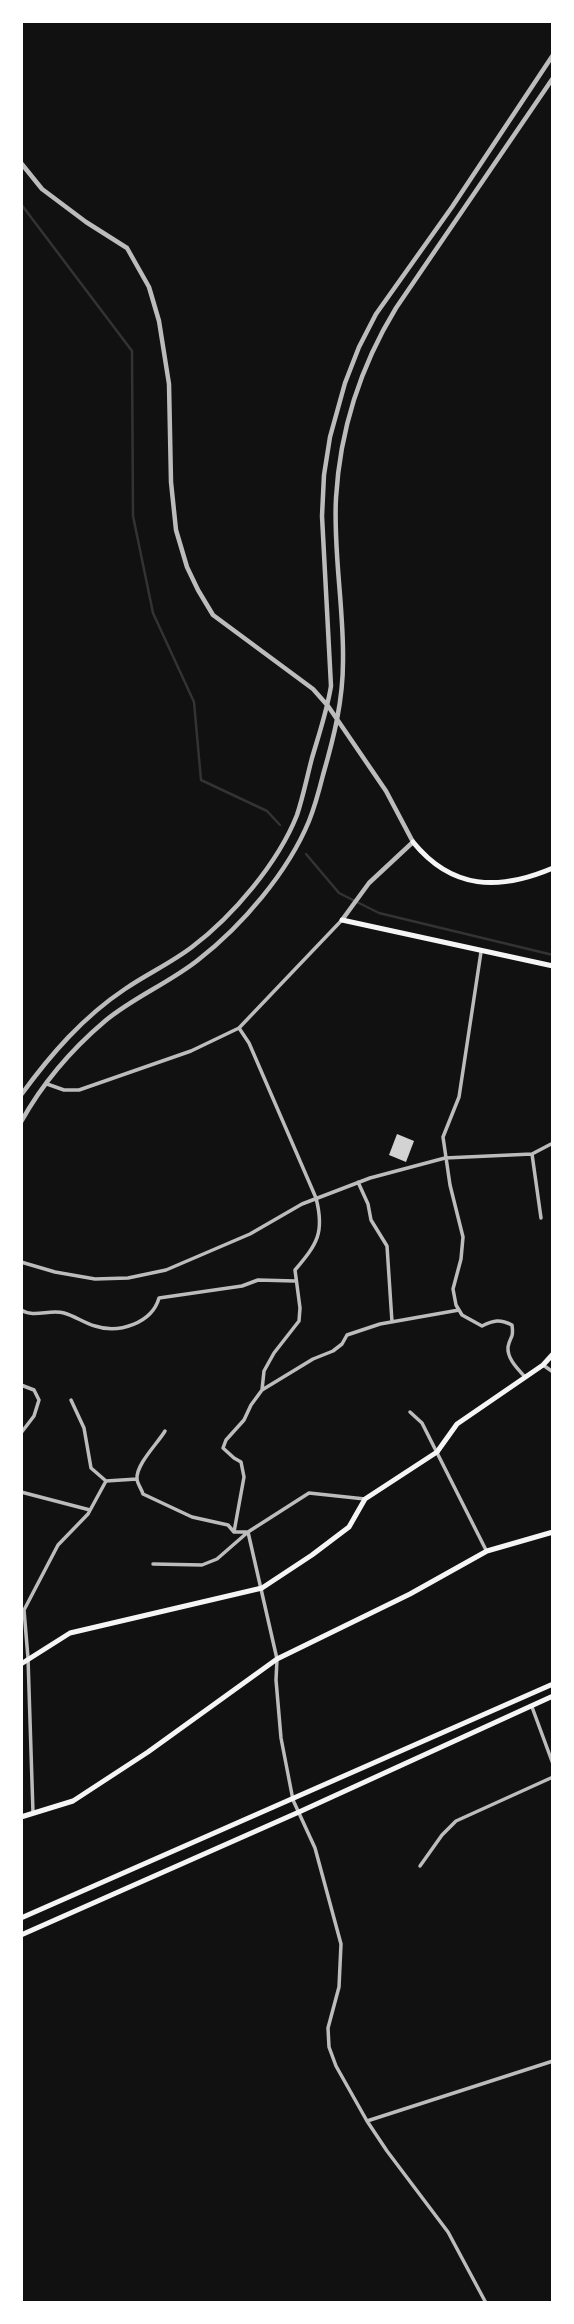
<!DOCTYPE html>
<style>
body{margin:0}
#map{position:relative;width:574px;height:2324px;overflow:hidden;background:#111;font-family:"PT Sans",sans-serif}
canvas{display:block}
.frame{position:absolute;inset:0;border:23px solid #fff;pointer-events:none}
</style>
<div id="map">
<canvas width="574" height="2324"></canvas>
<div class="frame"></div>
</div>
<script>
const c = document.querySelector('canvas').getContext('2d');
c.lineJoin = 'round';
function stroke(path, color, width, dash) {
  c.strokeStyle = color;
  c.lineWidth = width;
  c.lineCap = dash ? 'butt' : 'round';
  c.setLineDash(dash || []);
  c.stroke(path);
}
function paint(path, color) {
  c.fillStyle = color;
  c.fill(path, 'evenodd');
}
const stream = new Path2D(`
 M21 204 132 351 133 516 153 613 194 702 201 780 267 811 280 825
 M306 854 339 893 379 913 553 955`);
const building = new Path2D(`
 M397 1134 414 1141 406 1162 389 1155Z`);
const minor = new Path2D(`
 M481 952 459 1097 443 1137 450 1185 463 1237 461 1259 453 1289 456 1305 462 1315 482 1326C494 1320 500 1319 512 1325 514 1339 510 1336 508 1347 507 1359 518 1369 525 1377
 M47 1084 64 1090H79L191 1051 239 1028
 M532 1154 541 1218
 M358 1182 368 1204 371 1220 387 1246 392 1322
 M21 1262 55 1272 95 1279 128 1278 166 1270 250 1234 302 1204 370 1178 445 1158 532 1154 553 1143
 M21 1310C34 1318 50 1309 64 1313 75 1316 84 1323 95 1326 119 1334 152 1323 159 1298L242 1286 258 1280 295 1281
 M543 1365 553 1372
 M21 1385 34 1390 39 1400 34 1416 21 1433
 M262 1390 264 1371 274 1353 299 1321 300 1308 295 1270C317 1244 325 1233 316 1198L249 1043 239 1028 341 921
 M71 1400 84 1428 91 1468 106 1481
 M410 1412 422 1423 486 1550
 M165 1431C158 1443 136 1464 137 1479 137 1483 142 1490 143 1494L192 1517 228 1525 234 1532H248L277 1659 276 1680 281 1738 293 1800 315 1848 341 1944 339 1987 328 2028 329 2047 336 2066 367 2121 387 2151 448 2232 486 2303
 M21 1492 90 1510
 M234 1532 244 1477 241 1462 234 1458 223 1448 226 1440 244 1420 251 1405 262 1390 313 1359 333 1351 342 1344 347 1335 380 1324 459 1310
 M153 1564 202 1565 217 1559 248 1532 309 1493 365 1499
 M532 1707 553 1764
 M33 1813 28 1658 24 1610 58 1545 88 1514 106 1481 137 1479
 M420 1866 442 1835 456 1821 553 1777
 M367 2121 553 2061`);
const tertiary = new Path2D(`
 M21 163 42 189 86 222 127 248 149 287 159 321 169 384 171 482 176 530 187 567 198 590 213 615 313 689 328 706 386 791 413 842 369 883 342 920
 M21 1095C51 1054 83 1017 125 989 147 974 171 963 192 947 233 916 278 863 297 815 303 797 307 777 312 758 319 734 327 711 331 686L322 516 324 475 330 437 345 383 359 347 376 314 452 207 553 55
 M21 1122C42 1084 72 1049 105 1021 134 997 169 983 198 960 242 926 288 872 309 821 315 806 319 791 323 775 334 737 343 701 343 661 344 607 333 552 336 498 340 429 360 367 396 308L553 78`);
const secondary = new Path2D(`
 M413 842C452 890 499 891 553 868
 M342 920 553 966
 M21 1664 70 1633 262 1588 312 1555 349 1527 365 1499 437 1452 457 1424 543 1365 553 1354
 M21 1817 73 1801 148 1752 277 1659 410 1594 487 1551 553 1532
 M21 1918 553 1684
 M21 1935 299 1812 553 1696`);
stroke(stream, '#333', 2.5);
paint(building, '#d3d3d3');
stroke(minor, '#bcbcbc', 3.5);
stroke(tertiary, '#bcbcbc', 4.5);
stroke(secondary, '#f5f5f5', 5);
</script>
